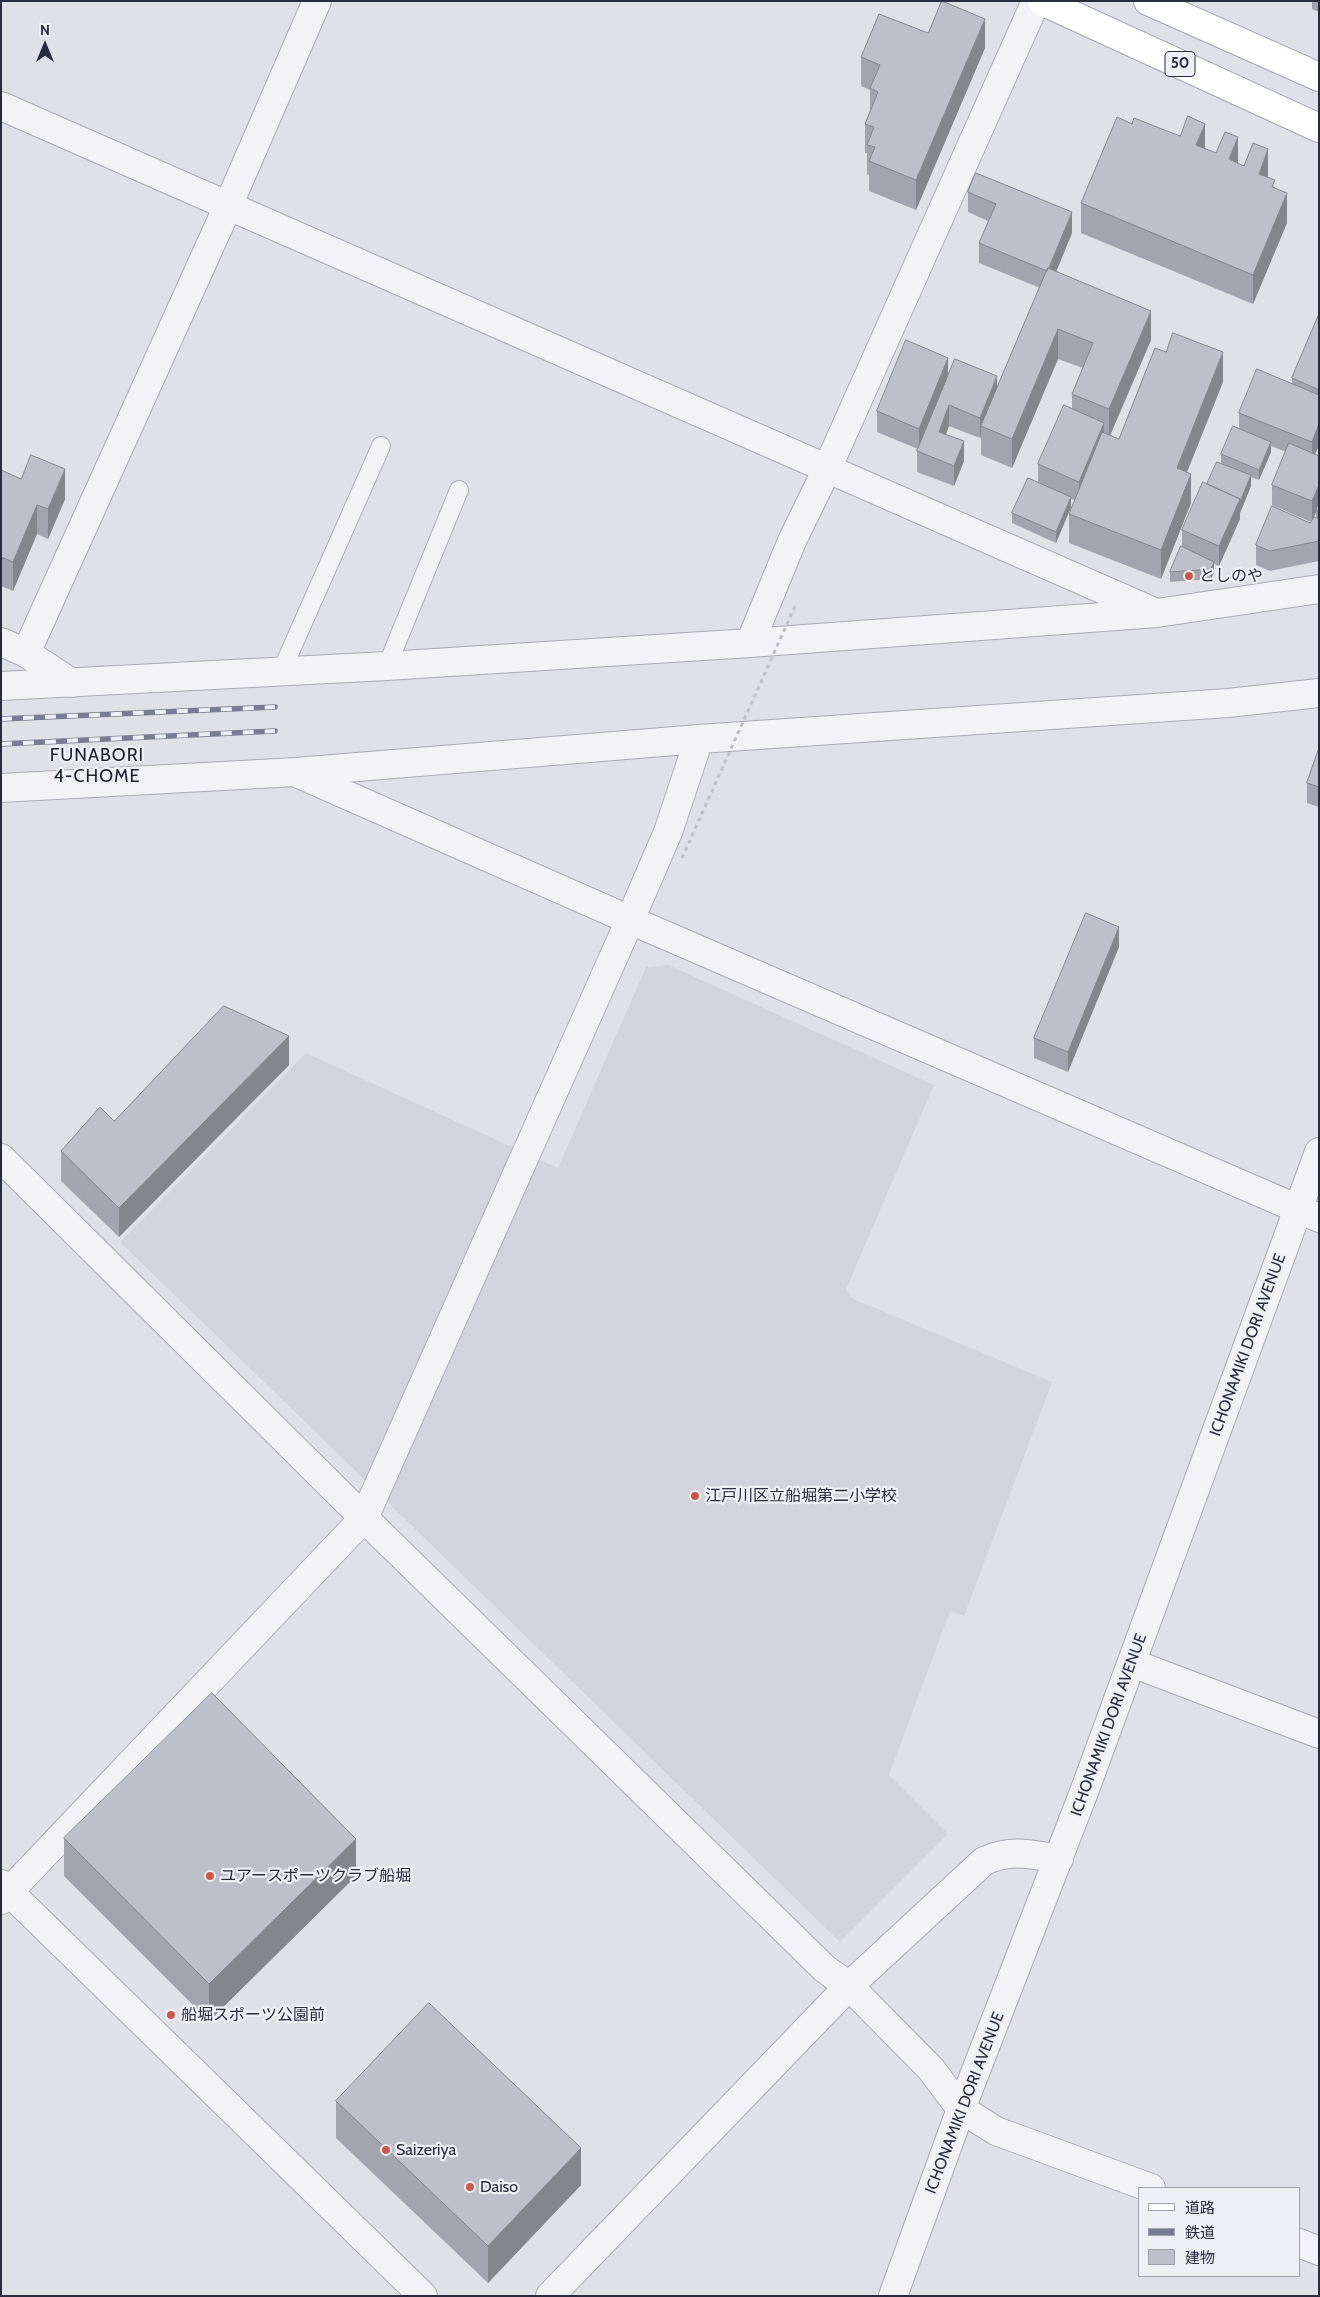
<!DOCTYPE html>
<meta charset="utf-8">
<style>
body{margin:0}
#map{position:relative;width:1320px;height:2297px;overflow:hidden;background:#e0e1e8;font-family:Cabin,"Noto Sans JP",sans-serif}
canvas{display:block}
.frame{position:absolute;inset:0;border:2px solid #292b3f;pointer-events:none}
.legend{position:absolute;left:1138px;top:2187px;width:162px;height:90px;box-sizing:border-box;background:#eff0f6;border:1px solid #a0a1ad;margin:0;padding:6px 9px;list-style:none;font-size:15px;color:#292b3f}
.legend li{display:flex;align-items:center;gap:10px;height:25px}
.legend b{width:25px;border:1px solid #a0a1ad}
.north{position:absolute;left:20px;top:20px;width:50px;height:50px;-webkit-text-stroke:4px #eff0f6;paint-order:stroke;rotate:0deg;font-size:14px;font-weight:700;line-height:20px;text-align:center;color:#292b3f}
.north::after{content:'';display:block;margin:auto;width:18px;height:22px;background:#292b3f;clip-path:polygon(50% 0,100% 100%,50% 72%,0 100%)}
</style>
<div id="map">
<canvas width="1320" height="2297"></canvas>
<div class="frame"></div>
<ul class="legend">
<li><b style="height:6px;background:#fff"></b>道路</li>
<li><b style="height:6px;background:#7a7d91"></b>鉄道</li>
<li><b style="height:14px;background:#bdbfcb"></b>建物</li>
</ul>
<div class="north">N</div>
</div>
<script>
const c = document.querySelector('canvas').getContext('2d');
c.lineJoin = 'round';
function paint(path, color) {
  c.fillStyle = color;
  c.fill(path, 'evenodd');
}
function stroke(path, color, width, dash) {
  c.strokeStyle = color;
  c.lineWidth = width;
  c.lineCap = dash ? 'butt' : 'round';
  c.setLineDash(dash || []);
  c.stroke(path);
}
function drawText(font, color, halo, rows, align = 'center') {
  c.font = font + ' Cabin,"Noto Sans JP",sans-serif';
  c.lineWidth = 4.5;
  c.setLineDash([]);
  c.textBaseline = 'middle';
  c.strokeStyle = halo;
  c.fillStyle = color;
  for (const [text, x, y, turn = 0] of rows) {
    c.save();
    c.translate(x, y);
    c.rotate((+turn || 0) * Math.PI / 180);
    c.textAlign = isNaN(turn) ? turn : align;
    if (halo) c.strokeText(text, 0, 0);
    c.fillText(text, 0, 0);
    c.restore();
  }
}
const built = new Path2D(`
 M668 965 934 1085 846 1289 853 1299 1052 1382 964 1616 950 1611 889 1775 948 1834 840 1942 120 1242 306 1053 558 1168 646 967Z`);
const service = new Path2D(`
 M387 666 459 490
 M282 670 381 446`);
const minor = new Path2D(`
 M1 106 1154 612
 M1 642 26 653 72 683
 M750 643 792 541 827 469 1036 1
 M26 653 228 206 317 1
 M1 686 387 666 750 643 1157 613 1319 589
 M299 774 630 920 1319 1218
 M1 788 296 772 699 739 1228 703 1319 693
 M1 1158 364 1518 825 1969 849 1986 931 2069 961 2109 996 2131 1151 2188
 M1132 1663 1319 1734
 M1 1900 364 1518 630 920 668 832 699 739
 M1299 2243 1319 2251`);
const tertiary = new Path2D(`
 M1 1884 423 2296
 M550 2296 849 1986 984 1861C1012 1849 1029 1854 1059 1859
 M893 2296 961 2109 1084 1792 1319 1152`);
const primary = new Path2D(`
 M1042 1 1319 128
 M1148 1 1319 77`);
const rail = new Path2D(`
 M1 719 275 707
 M1 744 275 731`);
const pathBridge = new Path2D(`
 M682 858 795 606`);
const wall = new Path2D(`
 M1312 1H1319V12L1312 9Z
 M928 33 985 48 916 210 869 191V175L867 174V153H865V124L870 111V90L861 86V57Z
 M1132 124 1205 149 1268 178 1275 188 1287 223 1253 304 1081 233V203Z
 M968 192 1072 233 1056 271 1151 340 1110 435 1119 439 1223 382 1187 472 1191 503 1161 579 1069 543V514L1075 500 1071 499V507L1056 543 1012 523V513L1038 482V464L1072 409V394L1083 368 1058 359 1012 468 981 455V436L980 438 949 426 946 434 964 461 954 486 917 472V451L918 449 877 432V411L948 375 997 388 1040 288 979 263V243L988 221 968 212Z
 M1319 314V445L1315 454 1319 456V561L1270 571 1256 565V545L1310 523 1311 522 1272 505V485L1286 452 1271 446V452L1259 480 1251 477V486L1240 513V519L1219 566 1214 564V572L1211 579 1170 582V572L1182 547V530L1207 484 1221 464V454L1239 429V413L1292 384V378ZM1316 511V518L1313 519Z
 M1 470 65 499 48 539 37 534 13 591 1 586Z
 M1319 748V807L1307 803V783Z
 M1119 947 1068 1072 1034 1058V1038Z
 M289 1065 119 1237 61 1181V1151L114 1121Z
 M64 1838 356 1876 209 2021 64 1876Z
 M336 2101 581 2185 488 2283 336 2138Z`);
const shadedWall = new Path2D(`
 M985 19V48L916 210V180Z
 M1205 124V153L1196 145Z
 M1238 137V166L1229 159Z
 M1268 149V179L1259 174Z
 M1287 193V223L1253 304V275Z
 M1072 212V233L1048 292V271Z
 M1151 311V340L1109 438V409Z
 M1058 329V359L1012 468V439Z
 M1223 352V382L1177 497V468Z
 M948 358V378L919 449V429Z
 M997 376V396L981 426V436L980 438V418Z
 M949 405V426L939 452V432Z
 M1104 423V443L1079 502V482Z
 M1319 424V445L1312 462V442Z
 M964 441V461L954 486V466Z
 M1271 442V452L1259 480V470Z
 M65 469V499L48 539V509Z
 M1191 474V503L1161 579V550Z
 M1251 475V486L1240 513V519L1219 566V546Z
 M1319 485V505L1312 522V501Z
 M1071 497V507L1056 543V532Z
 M37 505V534L13 591V562Z
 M1214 562V572L1211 579V569Z
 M1119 927V947L1068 1072V1052Z
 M289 1036V1065L119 1237V1208Z
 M356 1839V1876L209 2021V1984Z
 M581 2148V2185L488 2283V2246Z`);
const building = new Path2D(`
 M942 1 985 19 916 180 869 161 875 147 867 145 874 127 865 124 878 92 870 88 880 65 861 57 879 14 928 33Z
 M1188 116 1205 124 1196 145 1216 153 1225 132 1238 137 1229 159 1244 166 1253 143 1268 149 1259 174 1275 180 1272 187 1287 193 1253 275 1081 203 1117 117 1132 124 1134 118 1180 136Z
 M976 173 1072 212 1049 268H1048L1047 271 979 243 996 204 968 192Z
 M1048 268 1151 311 1109 409 1072 394 1093 343 1058 329 1012 439 981 426Z
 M1319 314V390L1292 378Z
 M1173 333 1223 352 1177 468 1191 474 1161 550 1069 514 1102 432 1119 439 1155 348 1166 352Z
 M906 340 948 358 919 429 877 411Z
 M955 359 997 376 980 418 949 405 939 432 964 441 954 466 917 451Z
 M1257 369 1319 395V424L1312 442 1239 413Z
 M1064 405 1104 423 1079 482 1038 464Z
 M1233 426 1271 442 1259 470 1221 454Z
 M1289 443 1319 456V485L1312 501 1272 485Z
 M31 455 65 469 48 509 37 505 13 562 1 557V470L21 479Z
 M1217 462 1251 475 1240 502V499L1207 484Z
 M1028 478 1071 497 1056 532 1012 513Z
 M1203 482 1240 499 1219 546 1182 530Z
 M1319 503V511L1316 510Z
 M1272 506 1310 523 1314 517 1319 519V541L1270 551 1256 545Z
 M1181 546 1214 562 1211 569 1170 572Z
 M1319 748V787L1307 783Z
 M1086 913 1119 927 1068 1052 1034 1038Z
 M224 1006 289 1036 119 1208 61 1151 100 1107 114 1121Z
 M212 1693 356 1839 209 1984 64 1838Z
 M429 2003 581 2148 488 2246 336 2101Z`);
const markers = [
 [1189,576,5,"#c95849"],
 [695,1496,5,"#c95849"],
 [210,1876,5,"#c95849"],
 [171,2015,5,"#c95849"],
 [386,2150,5,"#c95849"],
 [470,2187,5,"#c95849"]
];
const shields = [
 [1180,64,30]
];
const shieldNames = [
 ["50",1180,64]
];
const poiNames = [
 ["としのや",1199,576],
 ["江戸川区立船堀第二小学校",705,1496],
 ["ユアースポーツクラブ船堀",220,1876],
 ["船堀スポーツ公園前",181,2015],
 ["Saizeriya",396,2150],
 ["Daiso",480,2187]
];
const streetNames = [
 ["ICHONAMIKI DORI AVENUE",1248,1345,-70],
 ["ICHONAMIKI DORI AVENUE",1109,1725,-70],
 ["ICHONAMIKI DORI AVENUE",965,2103,-69]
];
const neighbourhoodNames = [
 ["FUNABORI",97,756],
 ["4-CHOME",97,777]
];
paint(built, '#d2d3dd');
stroke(service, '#a9aab5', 20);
stroke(minor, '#a9aab5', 30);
stroke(tertiary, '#a9aab5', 30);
stroke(primary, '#a0a2b4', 30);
stroke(service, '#f3f3f7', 18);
stroke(minor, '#f3f3f7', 28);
stroke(tertiary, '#f3f3f7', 28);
stroke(primary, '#fff', 28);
stroke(rail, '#7a7d91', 5.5);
stroke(rail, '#eff0f6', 4, [11]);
stroke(pathBridge, '#bebfc7', 3, [4, 4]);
paint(wall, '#a3a4af');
paint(shadedWall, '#84868e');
paint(building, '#bdbfcb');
stroke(building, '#84868e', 1);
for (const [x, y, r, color] of markers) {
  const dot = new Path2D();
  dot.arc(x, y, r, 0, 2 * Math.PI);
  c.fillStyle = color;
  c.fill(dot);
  stroke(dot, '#eff0f6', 2);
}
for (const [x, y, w] of shields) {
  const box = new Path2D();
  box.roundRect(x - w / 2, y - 12.5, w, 25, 4);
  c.fillStyle = '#eff0f6';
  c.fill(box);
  stroke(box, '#292b3f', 1);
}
drawText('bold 15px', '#292b3f', null, shieldNames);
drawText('16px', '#292b3f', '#eff0f6', poiNames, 'left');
drawText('16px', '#292b3f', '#eff0f6', streetNames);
c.letterSpacing = '1px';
drawText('18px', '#1b1d30', '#eff0f6', neighbourhoodNames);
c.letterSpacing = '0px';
</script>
